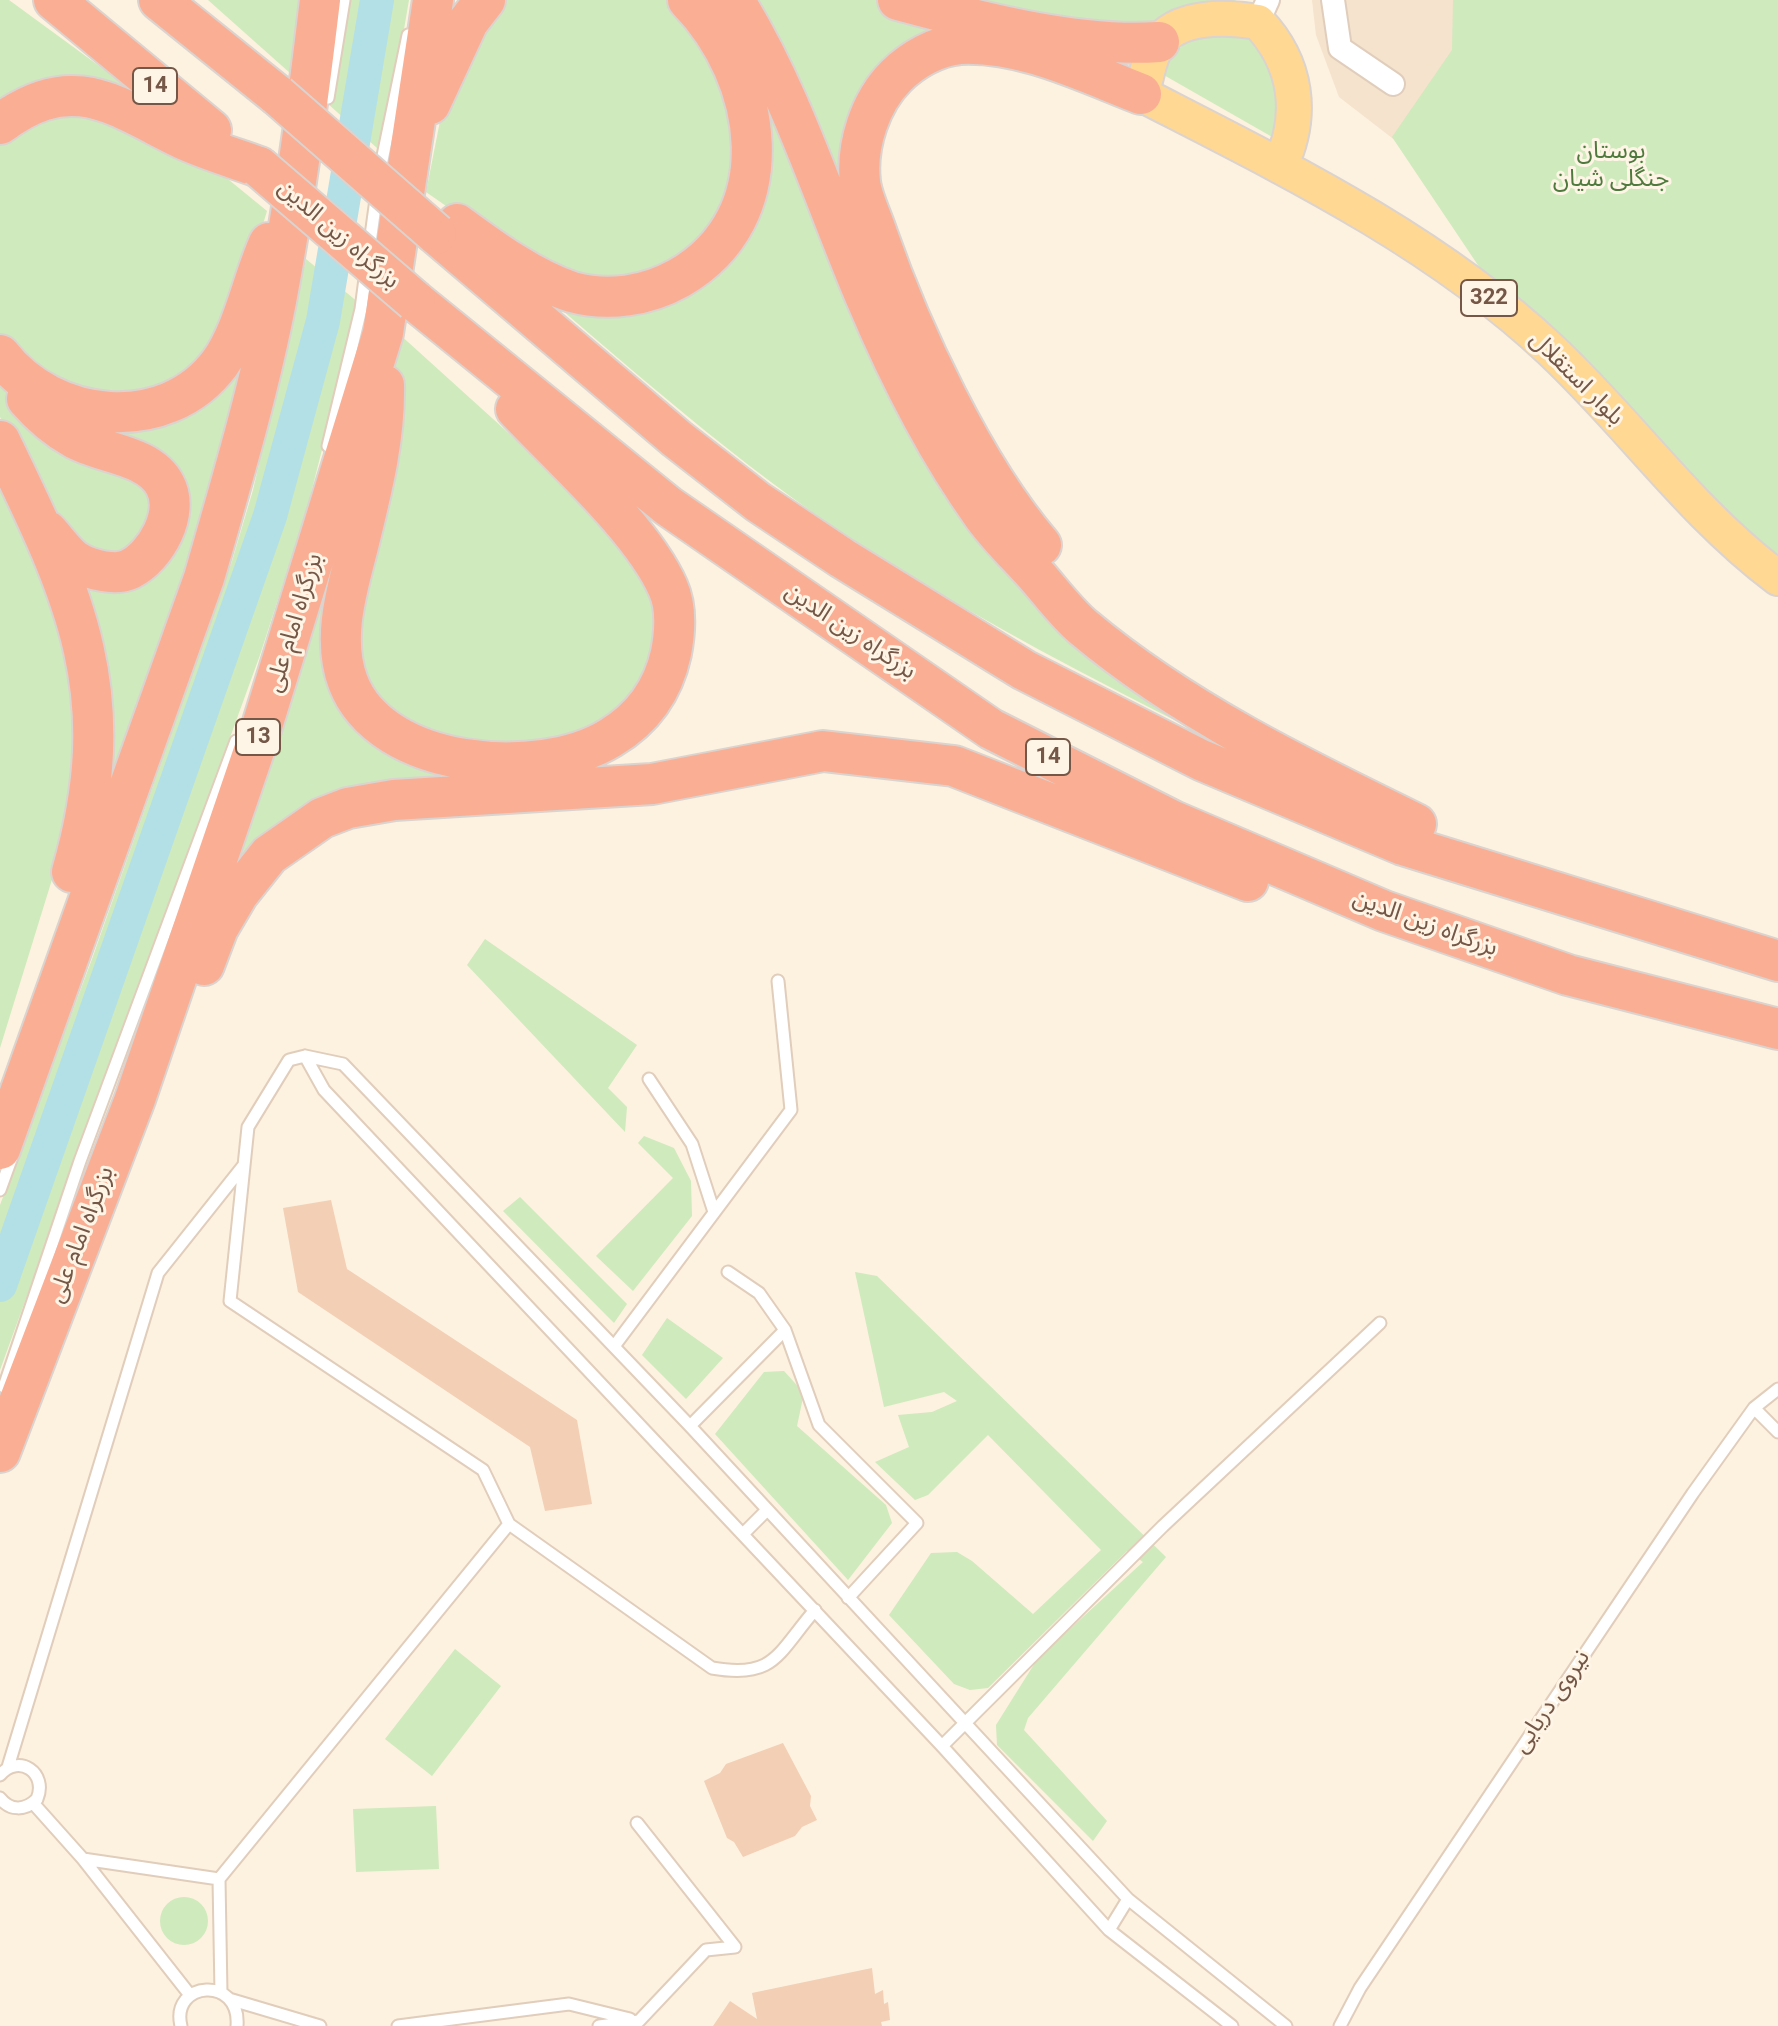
<!DOCTYPE html>
<meta charset="utf-8">
<style>
body{margin:0}
canvas{display:block;background:#fdf1df}
</style>
<canvas width="1778" height="2026"></canvas>
<script>
const c = document.querySelector('canvas').getContext('2d');
c.lineJoin = 'round';
function paint(path, color) {
  c.fillStyle = color;
  c.fill(path, 'evenodd');
}
function stroke(path, color, width, dash) {
  c.strokeStyle = color;
  c.lineWidth = width;
  c.lineCap = dash ? 'butt' : 'round';
  c.setLineDash(dash || []);
  c.stroke(path);
}
function drawText(font, color, halo, rows, align = 'center') {
  c.font = font + ' Roboto,"Noto Sans Arabic",sans-serif';
  c.lineWidth = 6;
  c.setLineDash([]);
  c.textBaseline = 'middle';
  c.strokeStyle = halo;
  c.fillStyle = color;
  for (const [text, x, y, turn = 0] of rows) {
    c.save();
    c.translate(x, y);
    c.rotate((+turn || 0) * Math.PI / 180);
    c.textAlign = isNaN(turn) ? turn : align;
    if (halo) c.strokeText(text, 0, 0);
    c.fillText(text, 0, 0);
    c.restore();
  }
}
const residential = new Path2D(`
 M1312 0H1778L1440 175 1339 97 1316 35Z`);
const green = new Path2D(`
 M0 0H9L195 136 148 109 0 115Z
 M208 0H299L290 73Z
 M349 0H409L395 82 377 148 327 103Z
 M495 0H677L703 31 745 157 695 257 617 288 508 249 426 192 444 101Z
 M702 0H724L921 433 1198 732C1091 678 985 623 884 560 759 482 646 382 535 287L608 306 753 207Z
 M743 0H879L1132 68 1125 84 957 36 851 146 1031 558Z
 M939 0H1237L1162 24 1020 21Z
 M1453 0H1778V587L1498 295 1392 137 1452 50Z
 M1246 33 1264 45 1285 87 1274 138 1162 74C1184 32 1201 34 1246 33Z
 M71 103 207 162 267 211 236 312 206 368 103 407 0 340V136Z
 M306 259 359 303 306 513 260 655 0 1370V1205L92 959 232 561 253 490Z
 M255 302 212 505 98 816 27 475 0 417V367L147 417Z
 M398 333 618 532 666 626 621 721 507 753 394 726 355 669Z
 M0 481 59 601 76 697 79 767 54 873 0 1048Z
 M351 493 336 680 493 779 380 785 214 918Z
 M485 939 637 1045 608 1088 627 1107 625 1132 467 965Z
 M644 1136 674 1148 691 1181 692 1216 633 1291 596 1256 673 1178 638 1143Z
 M520 1197 627 1304 614 1323 503 1211Z
 M855 1272 877 1276 1166 1557 1028 1718 1024 1730 1107 1821 1093 1841 997 1745 996 1725 1038 1658 1143 1562 1127 1551 988 1688 970 1690 954 1684 889 1615 931 1553 957 1552 972 1561 1033 1614 1101 1550 988 1435 928 1495 915 1500 875 1462 909 1447 898 1415 932 1412 957 1401 944 1392 884 1407Z
 M667 1318 723 1358 686 1399 642 1355Z
 M784 1371 804 1393 797 1426 886 1505 892 1523 848 1580 715 1434 764 1372Z
 M455 1649 501 1686 432 1776 385 1739Z
 M436 1806 439 1869 356 1872 353 1809Z
 M160 1921a24 24 0 1 1 48 0a24 24 0 1 1-48 0Z`);
const river = new Path2D(`
 M0 1285 270 516 323 321 377 0`);
const building = new Path2D(`
 M331 1200 347 1269 577 1420 592 1504 545 1511 530 1447 298 1292 283 1208Z
 M783 1743 811 1796 810 1806 817 1820 802 1827 795 1836 743 1857 734 1842 727 1838 704 1781 720 1773 726 1764Z
 M872 1968 875 1994 883 1990 884 2004 888 2002 890 2020 881 2022 882 2026H713L730 2001 757 2019 752 1993Z`);
const lane = new Path2D(`
 M328 98 344 0
 M379 175 408 35
 M369 250 377 192
 M328 446 361 309 366 271
 M305 1056 324 1090 942 1746 1109 1930 1232 2026
 M649 1079 692 1144 714 1212
 M0 1190 13 1154
 M728 1272 759 1293 785 1330 819 1425 917 1523 848 1598
 M615 1345 791 1110 778 981
 M4 1387 80 1161 236 741
 M1754 1408 1778 1432
 M690 1426 785 1330
 M743 1534 767 1510
 M815 1610C777 1654 775 1679 712 1668L509 1524 483 1470 230 1301 248 1127 289 1060 305 1056 343 1064 690 1426 1128 1899 1286 2026
 M942 1746 1163 1526 1380 1323
 M8 1767 158 1273 244 1165
 M0 1775C19 1753 48 1773 37 1799 25 1811 10 1811 0 1798
 M33 1803 83 1859 190 1995
 M83 1859 219 1879
 M1109 1930 1128 1899
 M221 1993 219 1879 509 1524
 M229 1999 320 2026
 M181 2026C170 1981 241 1975 237 2026
 M398 2026 569 2004 630 2019
 M599 2026 639 2021 706 1950 735 1947 637 1823
 M1340 2026 1360 1988 1693 1493 1754 1408 1778 1389`);
const street = new Path2D(`
 M1333 0 1340 48 1393 84
 M1258 22 1268 0`);
const primary = new Path2D(`
 M1280 166C1304 115 1297 63 1258 22 1227 17 1177 14 1157 45 1148 59 1147 78 1141 94 1283 167 1434 240 1551 350 1630 424 1691 513 1778 578`);
const highway = new Path2D(`
 M54 0 211 130
 M159 0 277 95
 M734 0C792 93 823 197 866 298 898 374 935 448 983 515 998 536 1018 555 1035 574 1051 592 1066 613 1084 628 1182 710 1301 768 1416 824
 M898 0C976 21 1078 48 1159 42
 M430 104 468 22 485 0
 M0 124C73 69 115 106 183 139 207 150 234 158 259 167
 M457 224C491 249 532 279 572 292 608 302 647 296 679 278 785 217 764 78 688 0
 M436 234 677 439 758 502 842 558 1024 670 1201 760 1403 845 1778 961
 M415 301 668 506 991 729 1173 821 1384 911 1568 975 1778 1029
 M0 355C52 423 166 436 220 363 244 329 252 281 269 243
 M384 385C385 436 373 485 361 534 350 581 330 634 348 682 381 770 540 781 610 738 642 719 663 690 671 653 675 632 677 608 668 588 643 530 561 457 516 409
 M27 399C40 414 56 428 74 438 101 454 149 454 165 485 180 513 156 556 130 569 116 576 90 570 77 562 66 556 56 540 47 531
 M0 441C76 598 123 695 72 872
 M1041 545C974 467 911 332 877 234 872 218 862 199 860 182 856 145 870 102 896 76 912 60 936 46 960 44 1023 41 1084 72 1141 94
 M204 965 218 928 238 894 269 855 322 818 348 808 394 800 652 784 823 751 954 766 1248 881
 M0 1149 204 578C230 487 258 394 276 301 295 201 308 101 320 0
 M0 1452 135 1099 258 739 383 333 433 0`);
const highwayBridge = new Path2D(`
 M277 95 436 234
 M259 167 415 301`);
const shields = [
 [155,86,44],
 [1489,298,56],
 [258,737,44],
 [1048,757,44]
];
const shieldNames = [
 ["14",155,86],
 ["322",1489,298],
 ["13",258,737],
 ["14",1048,757]
];
const parkNames = [
 ["بوستان",1611,152],
 ["جنگلی شیان",1611,180]
];
const streetNames = [
 ["بزرگراه زین الدین",338,235,41],
 ["بلوار استقلال",1576,379,45],
 ["بزرگراه امام علی",295,623,-73],
 ["بزرگراه زین الدین",850,632,34],
 ["بزرگراه زین الدین",1425,924,20],
 ["بزرگراه امام علی",82,1235,-69],
 ["نیروی دریایی",1552,1702,-56]
];
paint(residential, '#f5e3cd');
paint(green, '#cfeabd');
stroke(river, '#b3dfe7', 34);
paint(building, '#f3cfb5');
stroke(lane, '#e1cdbb', 15);
stroke(street, '#e1cdbb', 26);
stroke(primary, '#dbd3cf', 38);
stroke(highway, '#dbd3cf', 44);
stroke(lane, '#fff', 11);
stroke(street, '#fff', 22);
stroke(primary, '#ffd894', 34);
stroke(highway, '#faae93', 40);
stroke(highwayBridge, '#dbd3cf', 44, []);
stroke(highwayBridge, '#faae93', 40);
for (const [x, y, w] of shields) {
  const box = new Path2D();
  box.roundRect(x - w / 2, y - 18, w, 36, 6);
  c.fillStyle = '#fff5e6';
  c.fill(box);
  stroke(box, '#745746', 2);
}
drawText('bold 22px', '#745746', null, shieldNames);
drawText('24px', '#4f7a3e', '#fff5e6', parkNames);
drawText('24px', '#745746', '#fff5e6', streetNames);
</script>
